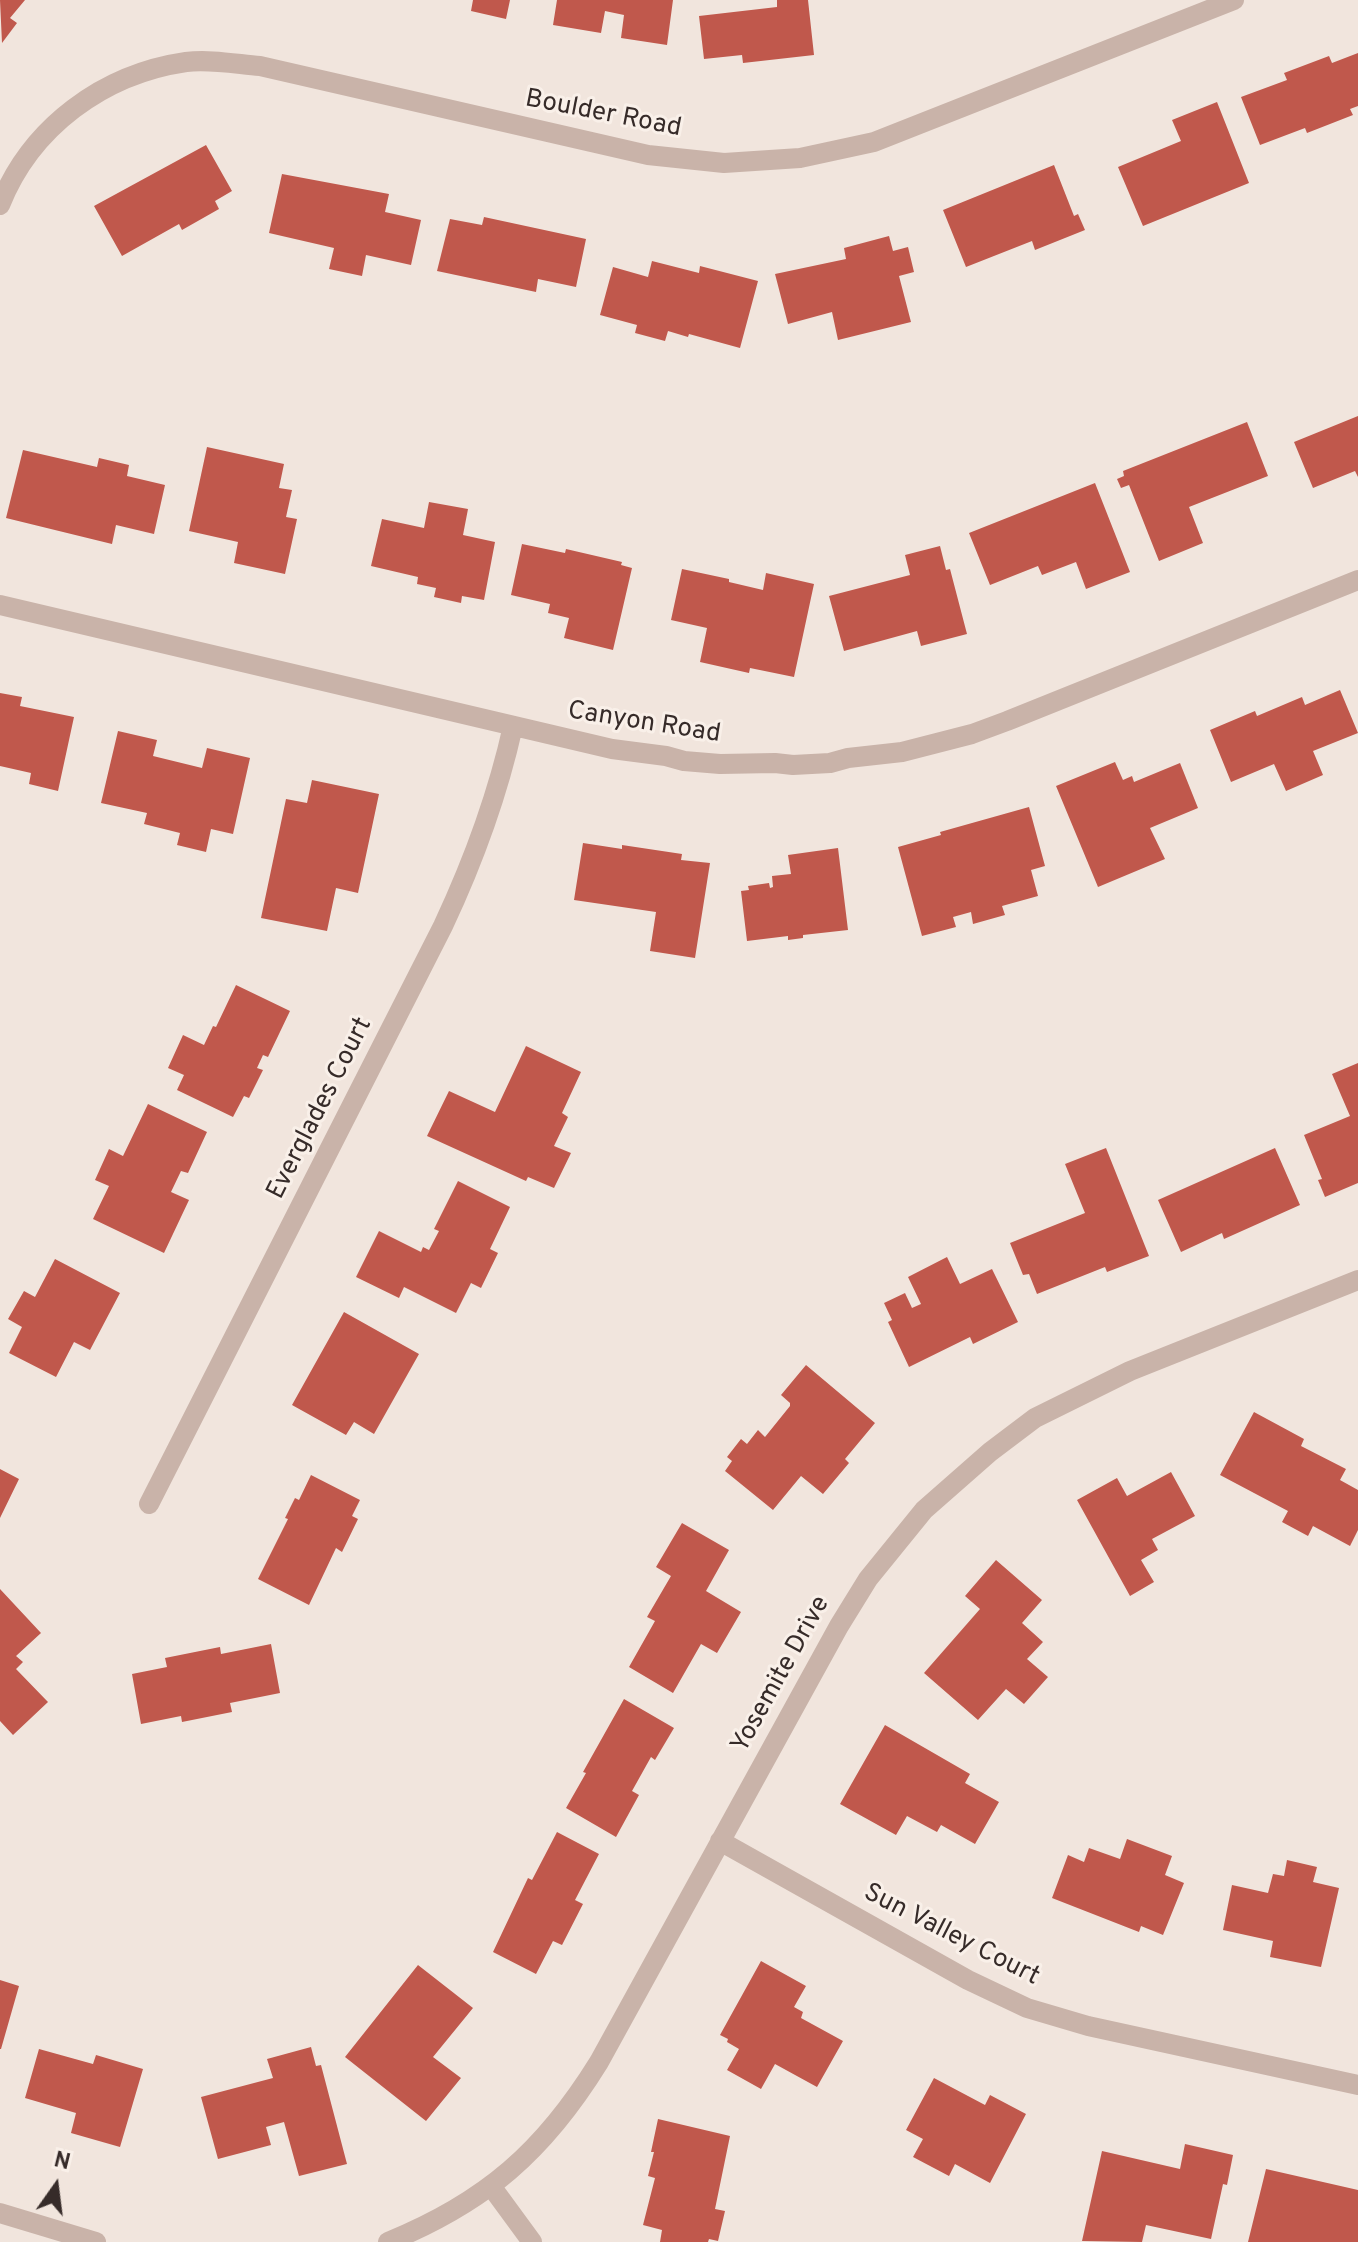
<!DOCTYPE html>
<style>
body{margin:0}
#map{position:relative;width:1358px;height:2242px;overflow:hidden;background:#f1e5dd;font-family:Overpass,sans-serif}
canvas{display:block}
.north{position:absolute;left:16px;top:2146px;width:80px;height:80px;-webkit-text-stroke:6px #f9f0e9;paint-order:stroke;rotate:14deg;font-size:22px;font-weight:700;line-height:32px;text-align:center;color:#362b29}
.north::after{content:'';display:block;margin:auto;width:28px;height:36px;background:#362b29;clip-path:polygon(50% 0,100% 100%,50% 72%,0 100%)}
</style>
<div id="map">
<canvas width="1358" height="2242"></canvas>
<div class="north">N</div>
</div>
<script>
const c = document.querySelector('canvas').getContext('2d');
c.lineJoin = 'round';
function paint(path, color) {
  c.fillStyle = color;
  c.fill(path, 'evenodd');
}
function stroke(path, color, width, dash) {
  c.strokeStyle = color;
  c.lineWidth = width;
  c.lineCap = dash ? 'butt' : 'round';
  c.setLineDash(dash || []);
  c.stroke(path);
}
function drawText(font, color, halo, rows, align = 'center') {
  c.font = font + ' Overpass,sans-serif';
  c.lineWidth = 6;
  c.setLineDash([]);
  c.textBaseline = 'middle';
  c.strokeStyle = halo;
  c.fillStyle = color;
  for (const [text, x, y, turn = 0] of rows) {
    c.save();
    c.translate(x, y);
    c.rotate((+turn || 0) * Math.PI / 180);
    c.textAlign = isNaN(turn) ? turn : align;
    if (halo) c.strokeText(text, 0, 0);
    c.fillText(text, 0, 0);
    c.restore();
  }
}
const building = new Path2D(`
 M0 0H25L10 18 17 23 2 43Z
 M473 0H510L506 19 471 11Z
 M557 0H673L667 45 621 38 624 15 605 11 601 33 553 25Z
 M777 0H808L814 55 743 63 742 55 704 59 699 16 777 7Z
 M1358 53V106L1350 109 1353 115 1307 133 1305 128 1260 145 1241 97 1287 80 1284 73 1329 56 1332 63Z
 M1217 102 1249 183 1143 226 1118 167 1181 141 1172 120Z
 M206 145 232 191 215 201 219 209 182 230 179 224 122 256 94 206Z
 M1054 165 1074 216 1078 214 1085 230 1035 250 1032 241 966 267 943 210Z
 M282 174 389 194 385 212 421 220 411 265 366 255 362 276 329 269 334 248 269 233Z
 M484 217 586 239 576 287 538 279 536 292 437 271 450 219 482 225Z
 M889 236 893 251 908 247 914 272 899 276 911 322 838 340 832 312 788 324 775 274 846 259 844 248Z
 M652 261 699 273 700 266 758 281 740 348 689 334 688 337 668 331 665 341 635 333 637 325 600 315 613 267 648 277Z
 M1358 416V477L1355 471 1313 488 1294 442Z
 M1247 422 1268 476 1189 507 1203 543 1159 561 1129 485 1121 488 1117 479 1124 476 1123 471Z
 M207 447 284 464 279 488 292 490 286 517 297 519 285 574 234 563 238 542 189 531Z
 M23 450 97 467 99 458 129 465 127 476 165 485 154 534 116 525 112 544 6 518Z
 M1095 483 1130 572 1086 589 1076 562 1042 575 1038 566 990 585 969 533Z
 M429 502 468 509 463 535 495 542 484 600 462 596 461 603 434 597 436 588 417 584 418 577 371 566 382 519 424 528Z
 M522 544 565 553 566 549 622 562 621 565 632 568 613 650 564 638 569 618 548 613 550 604 511 595Z
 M940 546 946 570 950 569 967 634 921 646 917 631 844 651 829 596 910 575 905 555Z
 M682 569 729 579V582L763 590 766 573 814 584 794 677 750 668 749 673 700 662 707 628 671 620Z
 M1340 690 1358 733 1313 751 1323 775 1286 791 1274 764 1231 782 1210 730 1255 711 1257 716 1302 697 1305 705Z
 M0 693 22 697 20 706 74 717 58 791 29 784 31 773 0 766Z
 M118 731 157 740 153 756 202 768 207 748 250 758 233 834 211 829 206 852 177 845 180 833 144 824 147 813 101 803Z
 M1115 762 1123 780 1132 776 1134 782 1180 763 1198 808 1150 828 1165 859 1098 887 1056 786Z
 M312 780 379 794 358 893 336 888 327 931 261 918 286 799 307 803Z
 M1029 807 1045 866 1031 870 1038 896 1002 906 1005 915 973 924 971 912 953 917 956 927 922 936 898 847 941 835 940 832Z
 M583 843 622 849V845L682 854 681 860 710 863 695 958 650 951 656 912 574 900Z
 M838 848 848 930 803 935V938L788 940V936L747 941 741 891 749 890 748 886 769 883 770 888 773 887 772 876 791 874 788 855Z
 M236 985 290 1011 268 1057 263 1055 257 1068 263 1070 249 1098 244 1096 233 1117 177 1090 184 1075 168 1068 183 1035 204 1045 213 1026 216 1027Z
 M526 1046 581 1072 562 1113 568 1117 554 1146 571 1153 554 1188 528 1177 526 1181 427 1136 449 1091 495 1112Z
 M1358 1063V1183L1325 1197 1318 1180 1322 1179 1304 1135 1350 1116 1332 1074Z
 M148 1104 207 1132 188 1173 181 1171 171 1192 189 1200 164 1253 93 1219 109 1186 95 1180 109 1149 123 1156Z
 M1106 1148 1149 1256 1107 1272 1105 1267 1037 1294 1029 1274 1023 1275 1010 1243 1085 1213 1065 1164Z
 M1275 1148 1300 1205 1224 1239 1222 1233 1181 1252 1158 1200Z
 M458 1181 510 1207 490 1249 498 1253 481 1288 471 1283 456 1313 404 1287 399 1298 356 1277 379 1231 421 1252 423 1247 429 1250 439 1231 434 1229Z
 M947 1257 960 1284 992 1269 1018 1322 973 1344 970 1337 909 1367 888 1322 892 1320 884 1303 905 1293 912 1308 921 1304 908 1277Z
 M55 1259 120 1293 90 1350 74 1342 56 1377 9 1353 22 1327 8 1319 24 1291 35 1297Z
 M344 1312 419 1354 374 1434 354 1422 346 1435 292 1405Z
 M806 1365 875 1423 845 1459 849 1463 823 1494 801 1476 773 1510 725 1471 732 1461 727 1457 741 1439 747 1444 758 1430 765 1437 790 1406V1403L781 1395Z
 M1254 1412 1304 1439 1301 1446 1346 1469 1340 1480 1358 1490V1530L1350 1546 1313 1526 1308 1536 1282 1522 1288 1511 1220 1475Z
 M0 1469 19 1479 0 1518Z
 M1171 1472 1195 1516 1152 1539 1158 1550 1141 1560 1154 1582 1130 1596 1077 1500 1117 1478 1127 1496Z
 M311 1475 360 1500 352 1516 358 1519 342 1552 336 1548 309 1605 258 1579 288 1519 285 1518 295 1498 299 1500Z
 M682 1523 729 1550 706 1591 741 1612 717 1653 701 1644 673 1693 629 1667 655 1621 647 1617 671 1576 656 1567Z
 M996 1560 1042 1600 1022 1623 1043 1642 1027 1659 1048 1677 1024 1704 1006 1689 978 1720 924 1673 980 1609 965 1596Z
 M0 1589 41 1633 16 1656 23 1662 16 1669 48 1702 13 1735 0 1721Z
 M271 1644 280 1693 230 1703 232 1712 182 1722 181 1716 141 1724 132 1674 167 1667 165 1658 220 1647 221 1654Z
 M624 1699 674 1728 655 1760 651 1757 632 1791 639 1795 616 1837 566 1808 586 1773 583 1772Z
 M885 1725 970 1774 965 1783 999 1802 975 1844 941 1825 937 1832 907 1816 896 1835 840 1804Z
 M557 1832 599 1854 575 1900 583 1904 562 1945 553 1941 536 1974 493 1952 528 1878 532 1880Z
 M1127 1839 1172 1856 1165 1875 1184 1883 1163 1935 1141 1926 1139 1932 1052 1898 1068 1855 1084 1862 1089 1848 1120 1859Z
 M1287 1860 1317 1867 1313 1882 1339 1888 1321 1967 1270 1957 1273 1941 1223 1930 1232 1885 1268 1893 1273 1874 1284 1876Z
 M761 1961 806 1986 794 2007 803 2012 801 2018 843 2041 817 2087 775 2064 761 2089 727 2070 739 2049 727 2042 728 2039 720 2035Z
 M418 1965 473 2008 433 2057 461 2078 426 2121 345 2057Z
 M0 1980 19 1986 1 2049H0Z
 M311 2047 316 2066 321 2065 347 2164 299 2176 284 2122 266 2127 271 2145 218 2159 201 2097 273 2078 267 2059Z
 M39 2049 93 2064 96 2055 143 2069 120 2147 71 2133 76 2113 25 2098Z
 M934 2078 985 2105 990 2095 1026 2114 990 2183 955 2164 949 2176 913 2157 923 2139 906 2130Z
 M658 2119 730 2136 715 2209 725 2211 718 2241 709 2239 708 2242H660L662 2230 643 2225 655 2178 648 2176 654 2152H651Z
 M1185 2144 1233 2155 1227 2185 1223 2184 1211 2239 1146 2225 1142 2242 1082 2241 1102 2151 1180 2169Z
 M1266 2169 1358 2190V2242H1248Z`);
const minor = new Path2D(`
 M0 205C31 127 103 74 186 62 210 59 236 64 260 66L648 155 724 163 800 158 874 142 1234 0
 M0 605 612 749 666 756 684 761 720 764 775 763 793 765 830 763 848 758 902 752 972 734 1007 721 1358 580
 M149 1504 443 926C474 860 497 798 513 726
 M720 1841 968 1980 1027 2008 1088 2026 1358 2085
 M491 2186 532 2242
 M0 2213 96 2242
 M388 2242C486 2202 544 2151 599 2062L839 1626 868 1579 924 1510 990 1452 1035 1418 1130 1371 1358 1280`);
const streetNames = [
 ["Boulder Road",603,115,11],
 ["Canyon Road",644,724,9],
 ["Everglades Court",321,1109,-63],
 ["Yosemite Drive",782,1675,-61],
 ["Sun Valley Court",951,1936,27]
];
paint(building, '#c0584c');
stroke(minor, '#c9b3a9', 20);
drawText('26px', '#362b29', '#f9f0e9', streetNames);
</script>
